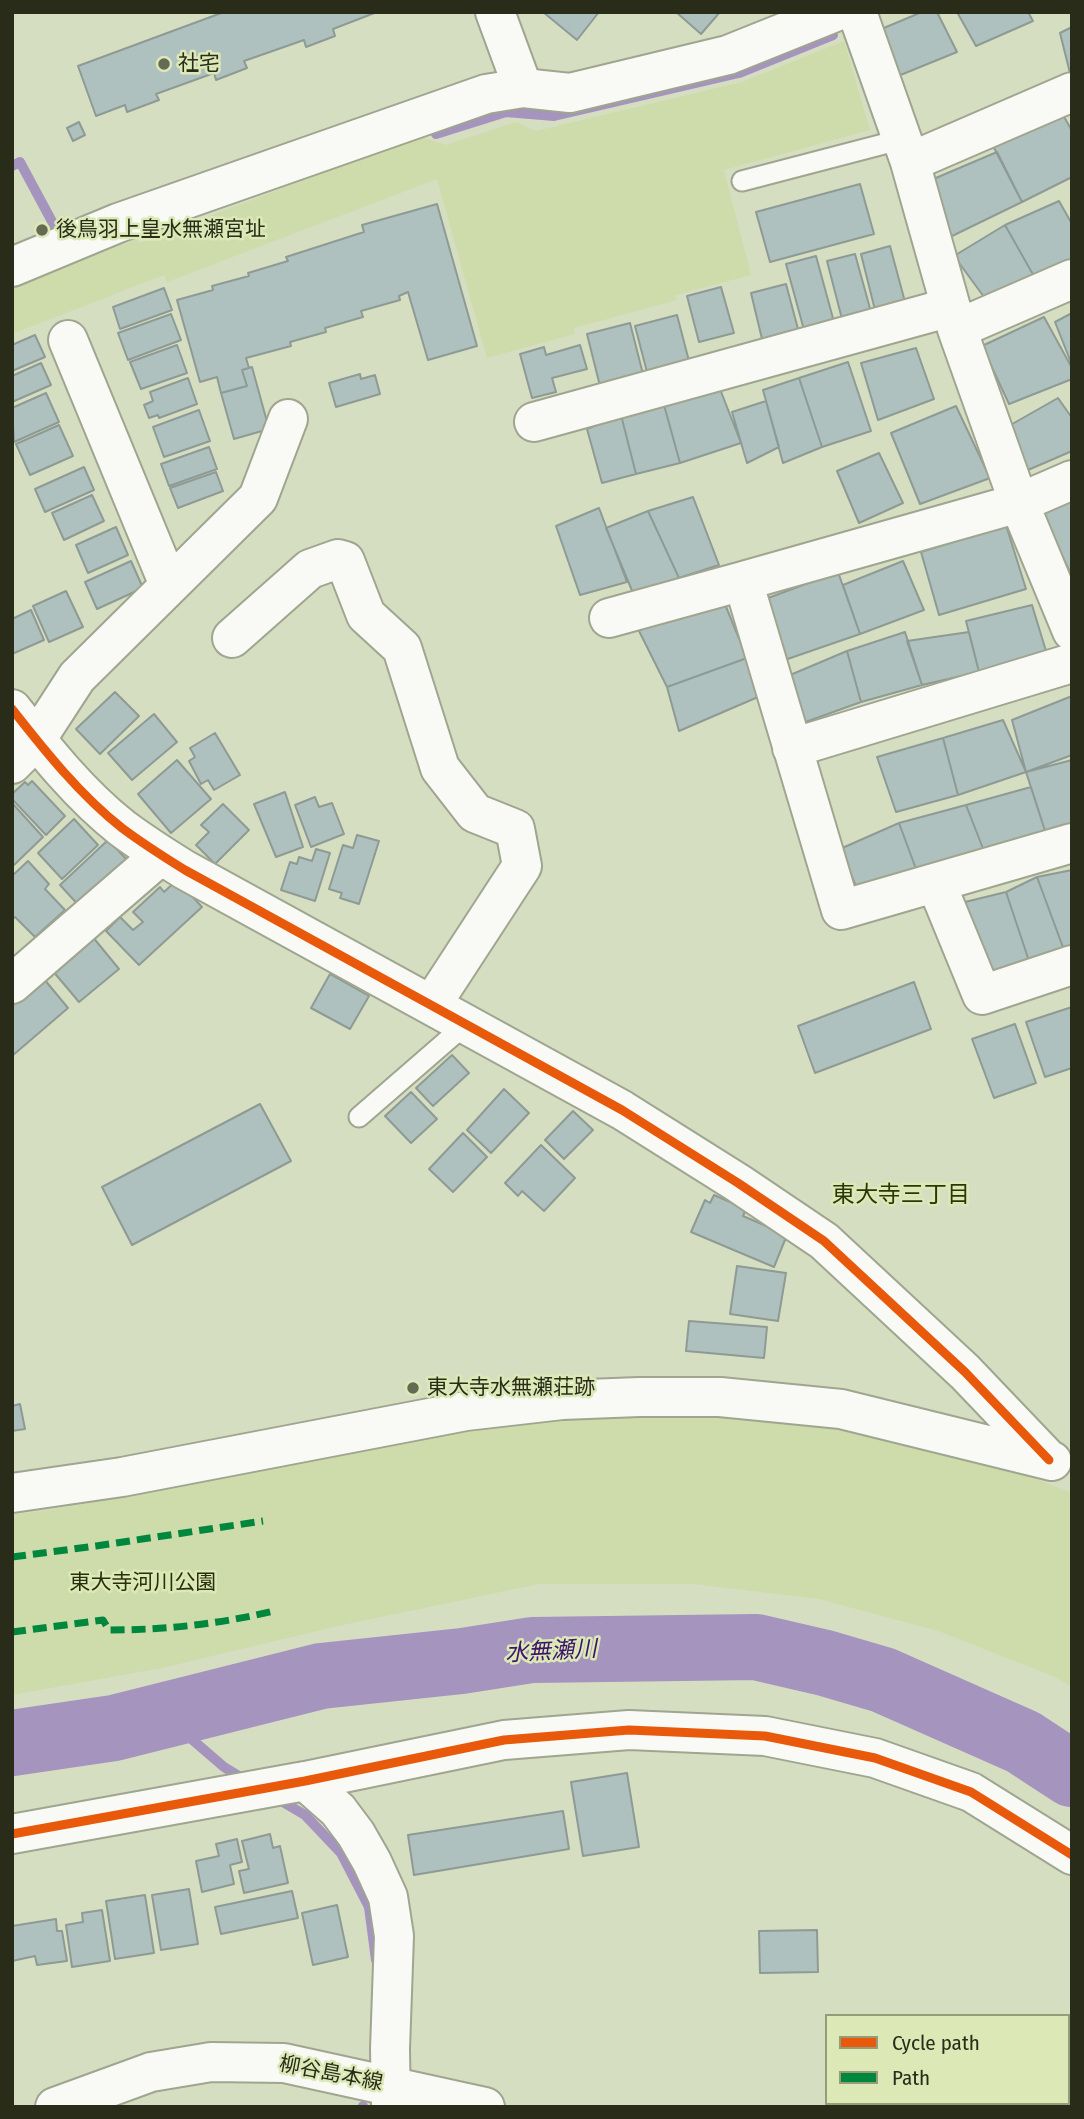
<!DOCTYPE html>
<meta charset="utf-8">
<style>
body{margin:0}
#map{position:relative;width:1084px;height:2119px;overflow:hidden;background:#d6dec2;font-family:"Fira Sans Condensed",sans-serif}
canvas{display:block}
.frame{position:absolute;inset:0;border:14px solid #282c19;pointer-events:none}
.legend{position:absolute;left:825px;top:2014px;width:245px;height:91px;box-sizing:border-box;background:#dce9b7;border:2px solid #949d78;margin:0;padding:9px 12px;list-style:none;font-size:21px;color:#282c19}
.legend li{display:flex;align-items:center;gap:14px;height:35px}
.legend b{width:35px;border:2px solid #949d78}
</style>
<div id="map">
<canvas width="1084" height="2119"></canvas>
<div class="frame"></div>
<ul class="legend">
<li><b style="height:9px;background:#e8590c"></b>Cycle path</li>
<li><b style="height:9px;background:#00873e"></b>Path</li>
</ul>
</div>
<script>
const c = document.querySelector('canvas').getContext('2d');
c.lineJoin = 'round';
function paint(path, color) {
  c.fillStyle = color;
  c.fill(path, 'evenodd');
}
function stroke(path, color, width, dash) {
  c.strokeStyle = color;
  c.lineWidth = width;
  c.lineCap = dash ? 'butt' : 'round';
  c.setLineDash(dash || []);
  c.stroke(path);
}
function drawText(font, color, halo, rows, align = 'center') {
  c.font = font + ' "Fira Sans Condensed","Noto Sans JP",sans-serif';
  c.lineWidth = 5;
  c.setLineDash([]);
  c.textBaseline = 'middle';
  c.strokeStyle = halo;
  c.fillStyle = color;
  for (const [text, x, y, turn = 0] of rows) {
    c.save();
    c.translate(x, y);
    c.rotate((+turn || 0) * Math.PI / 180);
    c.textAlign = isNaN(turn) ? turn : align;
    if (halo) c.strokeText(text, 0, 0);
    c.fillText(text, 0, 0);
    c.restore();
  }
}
const green = new Path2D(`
 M844 41 870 130 724 170 751 275 676 295 677 300 574 328 575 334 487 358 437 179 167 282 164 275 12 334V289L137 239 139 243 419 136 446 145 516 122 536 131 742 82Z
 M616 1416 765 1417 894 1439 1036 1479 1072 1493V1687L1055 1677 938 1631 819 1599 694 1584H539L338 1626 162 1668 12 1695V1515C176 1493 336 1449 499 1425 537 1419 577 1419 616 1416Z`);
const stream = new Path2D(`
 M436 134 506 112 554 116 739 73 833 35
 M12 166 20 162 56 229 67 224
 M114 1728 181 1730 224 1767 247 1781
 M276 1798 305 1815 341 1853 369 1907 376 1960
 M363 2106V2107`);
const river = new Path2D(`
 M12 1743 114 1728 321 1676 462 1661 532 1650 756 1647 825 1663 883 1680 1023 1742 1072 1774`);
const building = new Path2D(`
 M224 12H377L333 29 335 36 306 47 304 40 244 61 247 68 216 80 214 73 156 94 159 100 127 112 125 105 96 116 78 66Z
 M543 12H599L577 40Z
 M676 12H720L701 34Z
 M922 12H937L957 52 898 76 879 30Z
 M957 12H1028L1033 21 976 46Z
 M1072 27V72L1070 73 1060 33Z
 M1062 113 1072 131V177L1022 202 992 144Z
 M79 122 85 135 73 141 67 128Z
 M997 152 1022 202 950 237 917 186Z
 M860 184 874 234 770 262 756 212Z
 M1059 201 1072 224V259L1035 278 1005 225Z
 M437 204 477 346 428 360 408 292 399 296 400 300 361 311 363 317 325 328 326 332 290 342 291 346 246 358 249 368 242 370 247 386 221 393 217 377 200 382 177 300 213 290 212 286 249 276 248 273 288 261 286 257 364 232 362 225Z
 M1005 225 1035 278 987 301 954 256Z
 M890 246 905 302 875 310 861 254Z
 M855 254 871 312 842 319 827 261Z
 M816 256 834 322 804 330 786 264Z
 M786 284 798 329 762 339 751 293Z
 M721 287 734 333 699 342 687 296Z
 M164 288 172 310 120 329 113 307Z
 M1072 313V365L1055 322Z
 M171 314 181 340 128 360 118 333Z
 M677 315 689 361 647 372 635 326Z
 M1044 317 1072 368V379L1009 404 982 346Z
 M630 323 644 378 601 390 587 334Z
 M35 335 45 357 12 371V345Z
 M177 345 187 373 141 389 130 362Z
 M580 345 587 369 552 378 556 392 532 398 520 354 544 347 546 355Z
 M916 348 934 399 878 420 861 363Z
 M848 362 871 431 822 447 799 378Z
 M41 363 51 385 12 402V376Z
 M252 367 269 429 234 439 221 393 247 386 242 370Z
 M360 374 361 379 375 375 380 394 336 407 329 383Z
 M188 378 197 404 159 418 158 415 149 418 144 405 153 401 150 392Z
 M799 378 822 447 783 463 763 390Z
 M720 389 741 443 680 463 664 405Z
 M46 393 59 422 14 442 12 408Z
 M1058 398 1072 418V451L1028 470 1007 427Z
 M766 401 779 447 747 463 732 412Z
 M664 405 680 463 636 474 621 415Z
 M956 406 990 478 920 504 891 433Z
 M199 410 210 441 164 457 153 427Z
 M621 415 636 474 602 483 587 429Z
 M59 425 73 456 30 475 16 444Z
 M209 447 217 469 169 486 161 464Z
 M879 453 903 503 859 523 837 471Z
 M84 467 94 490 45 512 35 489Z
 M216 472 223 491 178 508 170 488Z
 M1072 494V574H1071L1038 508Z
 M92 495 104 521 64 540 52 513Z
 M693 497 719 565 679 578 648 511Z
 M599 508 627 582 580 595 556 526Z
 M648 511 679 578 633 593 606 528Z
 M1006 525 1026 589 939 615 921 552Z
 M116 527 128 555 88 573 76 545Z
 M131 561 143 588 97 609 85 582Z
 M903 561 924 610 860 634 843 585Z
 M838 572 860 634 776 663 752 604Z
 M66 591 83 627 49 642 33 606Z
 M722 597 747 658 667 687 635 623Z
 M1032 605 1046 651 979 672 966 621Z
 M31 610 44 640 12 654V619Z
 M905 632 922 685 861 702 847 651Z
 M969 632 979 672 922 685 907 641Z
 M847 651 861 702 789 728 776 681Z
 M747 658 758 697 679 731 667 687Z
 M115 692 139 716 100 754 76 729Z
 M1072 696V755L1026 772 1012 720Z
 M154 714 177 742 132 780 108 753Z
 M1003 720 1026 772 958 795 943 738Z
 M215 733 240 775 214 790 208 780 201 784 189 761 195 757 190 748Z
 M943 738 958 795 896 812 877 757Z
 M177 760 211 799 171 833 138 794Z
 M1072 760V825L1046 834 1026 772Z
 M32 781 65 816 46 835 12 799V794L25 782 28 785Z
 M1031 787 1046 834 984 851 966 805Z
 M285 792 303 847 276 857 254 804Z
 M315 797 319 807 332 803 344 834 311 847 295 805Z
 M12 803 43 837 14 865 12 863Z
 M223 804 249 830 215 864 196 845 209 832 201 825Z
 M966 805 984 851 916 869 899 823Z
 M74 819 98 845 62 879 38 853Z
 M899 823 916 869 859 893 840 849Z
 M357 835 379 841 359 904 340 898 342 893 329 889 343 845 353 848Z
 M108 840 131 864 82 909 60 885Z
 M316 849 330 853 315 901 281 890 290 862 297 864 299 857 312 861Z
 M28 861 49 884 45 889 65 910 35 937 15 917 12 919V876Z
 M1072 870V948L1064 950 1037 877Z
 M1037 877 1064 950 1029 961 1006 892Z
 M177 880 202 907 139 965 106 931 120 917 133 930 143 922 133 912 160 887 164 892Z
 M1006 892 1029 961 987 975 965 902Z
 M92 936 119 969 79 1002 52 970Z
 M330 974 369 996 350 1029 311 1008Z
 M44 979 68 1008 12 1056V1006Z
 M914 982 931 1029 815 1073 798 1026Z
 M1072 1007V1068L1045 1077 1026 1022Z
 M1015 1024 1036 1083 994 1098 972 1039Z
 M452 1055 469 1073 433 1106 416 1088Z
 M504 1089 529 1113 491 1153 467 1130Z
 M411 1092 437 1119 411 1143 385 1116Z
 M260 1104 291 1161 132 1245 102 1187Z
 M573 1111 593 1130 564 1159 545 1140Z
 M463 1133 487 1157 453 1192 429 1169Z
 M541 1145 575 1178 544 1211 522 1191 518 1196 505 1183Z
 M714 1195 746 1209 743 1216 787 1235 774 1267 691 1232 705 1200 710 1203Z
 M737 1266 786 1273 778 1321 730 1314Z
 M689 1321 767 1327 764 1358 686 1351Z
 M20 1404 25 1429 12 1431V1406Z
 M627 1773 639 1847 583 1856 571 1782Z
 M563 1811 569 1849 414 1875 408 1835Z
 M270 1834 273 1848 280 1846 288 1883 244 1893 239 1871 249 1869 242 1841Z
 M237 1839 242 1862 230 1865 234 1884 202 1892 196 1861 219 1856 216 1844Z
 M189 1889 198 1944 161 1950 152 1895Z
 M292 1891 298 1918 221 1934 215 1907Z
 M145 1895 154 1953 115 1959 106 1901Z
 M337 1905 348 1957 313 1965 302 1913Z
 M102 1910 110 1961 72 1967 66 1925 83 1922 82 1913Z
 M56 1919 57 1931H62L67 1961 37 1965 35 1956 12 1961V1926Z
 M817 1930 818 1972 760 1973 759 1931Z`);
const lane = new Path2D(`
 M742 181 903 139
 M359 1117 465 1025`);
const street = new Path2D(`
 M857 12 910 162 957 329 1019 503 1072 631
 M910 162 1072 92
 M12 267 118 223 486 94 523 88 570 93 728 55 835 12
 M957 329 1072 279
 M68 340 169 585
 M534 422 951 307
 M1072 480 1019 503 743 581 841 910 1072 843
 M609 618 743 581
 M232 638 310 569 338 559 345 561 366 615 402 648 440 768 475 813 515 829 522 866 432 1004
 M12 709C45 751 80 795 122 828 142 843 164 857 185 870L622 1110 738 1183 824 1241 965 1372 1049 1460
 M792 748 1072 663
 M12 764 36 740 77 677 258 498 288 419
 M936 883 982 995 1072 965
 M12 984 161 855
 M12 1493 122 1477 466 1411 562 1400 639 1397H720L841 1409 1052 1461
 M305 1781 338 1810 356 1834 372 1862 388 1897 394 1936 390 2049 391 2107
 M12 1834 305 1781 504 1740 629 1730 765 1736 875 1758 971 1792 1072 1855`);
const secondary = new Path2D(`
 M495 12 523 88
 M55 2107 151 2072 211 2062 284 2063 485 2107`);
const quiet = new Path2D(`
 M12 1557 96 1546 263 1521
 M12 1632 103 1620 109 1630C165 1630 219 1624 274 1611`);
const cycleway = new Path2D(`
 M12 709C45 751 80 795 122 828 142 843 164 857 185 870L622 1110 738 1183 824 1241 965 1372 1049 1460
 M12 1834 305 1781 504 1740 629 1730 765 1736 875 1758 971 1792 1072 1855`);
const markers = [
 [164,64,7,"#656a54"],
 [42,230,7,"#656a54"],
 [413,1388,7,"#656a54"]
];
const poiNames = [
 ["社宅",178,64],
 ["後鳥羽上皇水無瀬宮址",56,230],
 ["東大寺水無瀬荘跡",427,1388]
];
const parkNames = [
 ["東大寺河川公園",143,1583]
];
const streetNames = [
 ["柳谷島本線",331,2074,11]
];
const neighbourhoodNames = [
 ["東大寺三丁目",901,1196]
];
const waterNames = [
 ["水無瀬川",551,1652,-3]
];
paint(green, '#cedbab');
stroke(stream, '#a494be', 10);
stroke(river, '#a494be', 66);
paint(building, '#afc1bf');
stroke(building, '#8e9a94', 2);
stroke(lane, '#9fa58f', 23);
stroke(street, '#9fa58f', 42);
stroke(secondary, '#9fa58f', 42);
stroke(lane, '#f9faf6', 19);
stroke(street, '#f9faf6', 38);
stroke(secondary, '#f9faf6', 38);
stroke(quiet, '#00873e', 7, [14, 7]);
stroke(cycleway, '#e8590c', 9);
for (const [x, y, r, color] of markers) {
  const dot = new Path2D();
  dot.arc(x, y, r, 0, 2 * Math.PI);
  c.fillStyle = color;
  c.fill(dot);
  stroke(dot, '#dce9b7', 2.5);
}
drawText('21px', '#282c19', '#dce9b7', poiNames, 'left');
drawText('21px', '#282f0c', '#dce9b7', parkNames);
drawText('21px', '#282c19', '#dce9b7', streetNames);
drawText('23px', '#2d3607', '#dce9b7', neighbourhoodNames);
drawText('italic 23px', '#3d156a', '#dce9b7', waterNames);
</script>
